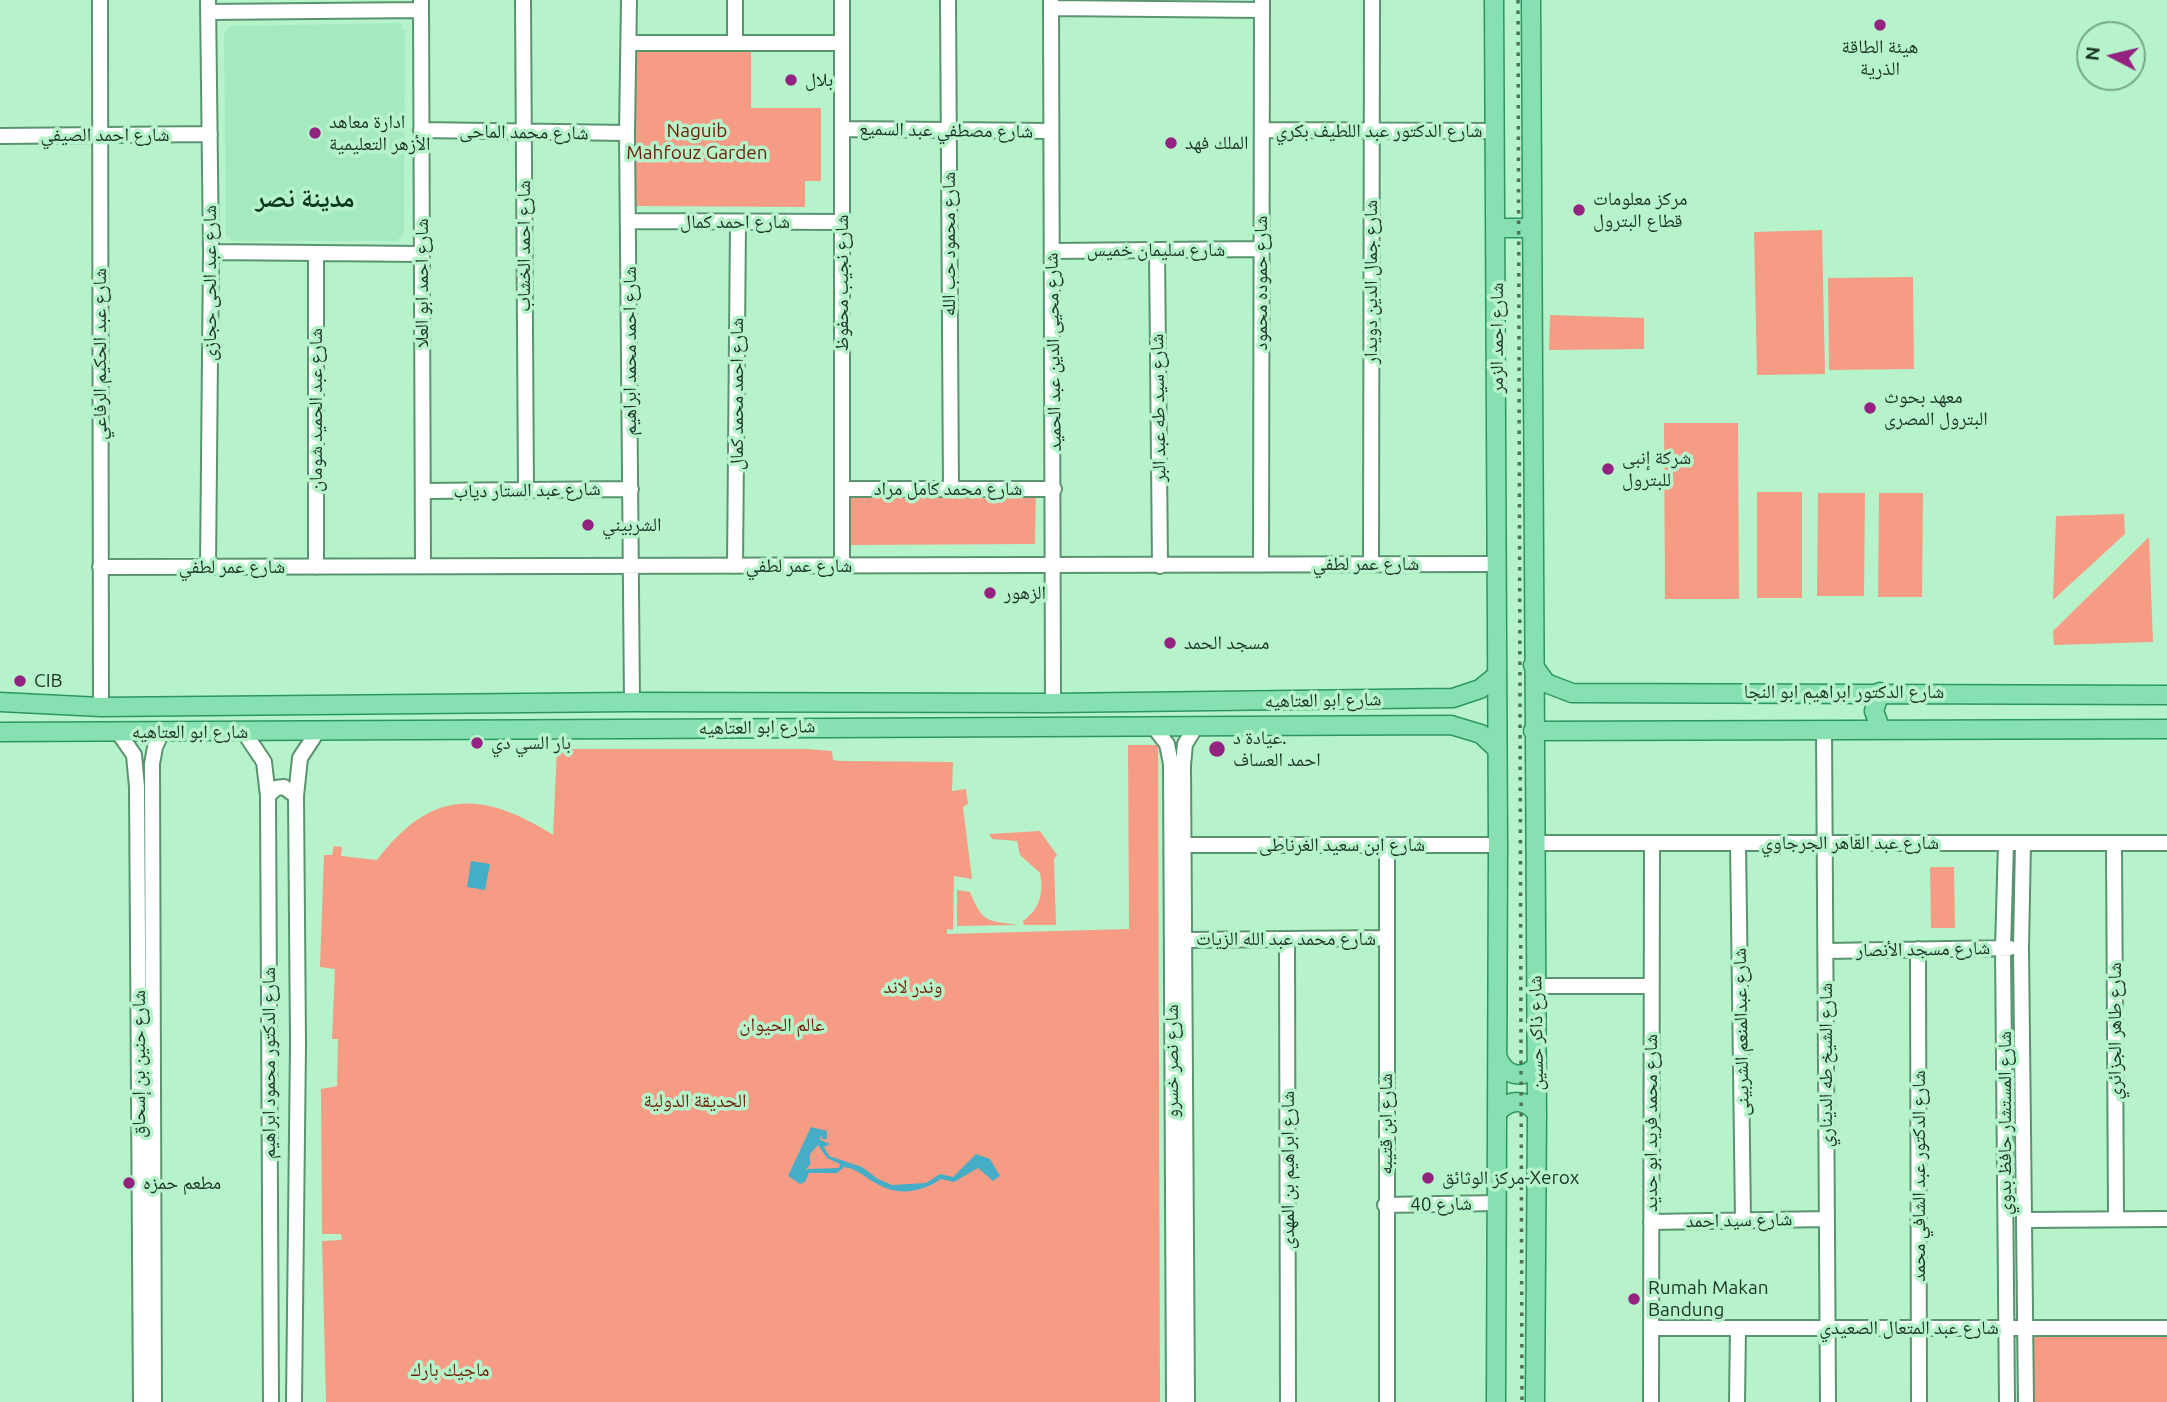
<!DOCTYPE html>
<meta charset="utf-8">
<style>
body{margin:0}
#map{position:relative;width:2167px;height:1402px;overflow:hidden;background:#b6f3cb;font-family:Ubuntu,sans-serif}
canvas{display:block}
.north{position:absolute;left:2076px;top:21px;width:70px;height:70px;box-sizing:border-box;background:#b6f3cb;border:2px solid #78a789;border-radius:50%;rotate:277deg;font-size:19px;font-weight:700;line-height:28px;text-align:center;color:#1b3425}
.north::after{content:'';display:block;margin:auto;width:24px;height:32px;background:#942281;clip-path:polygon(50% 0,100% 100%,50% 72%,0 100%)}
</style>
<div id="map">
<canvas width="2167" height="1402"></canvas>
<div class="north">N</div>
</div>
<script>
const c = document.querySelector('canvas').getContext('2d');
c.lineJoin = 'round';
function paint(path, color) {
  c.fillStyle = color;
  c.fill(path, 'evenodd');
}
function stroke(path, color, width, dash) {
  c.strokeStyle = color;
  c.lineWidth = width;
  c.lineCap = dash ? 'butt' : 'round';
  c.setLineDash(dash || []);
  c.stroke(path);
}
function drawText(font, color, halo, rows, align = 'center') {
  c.font = font + ' Ubuntu,"Noto Naskh Arabic",sans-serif';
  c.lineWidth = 7;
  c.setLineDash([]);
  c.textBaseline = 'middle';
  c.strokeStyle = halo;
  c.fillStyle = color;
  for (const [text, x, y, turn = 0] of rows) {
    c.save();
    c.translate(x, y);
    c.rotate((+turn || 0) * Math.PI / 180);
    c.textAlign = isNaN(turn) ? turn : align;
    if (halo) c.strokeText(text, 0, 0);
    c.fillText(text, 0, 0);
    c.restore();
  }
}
const built = new Path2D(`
 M402 23 401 30H405L404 233 397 241H230V237H226L224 32 231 26Z`);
const green = new Path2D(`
 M634 47H751V108H821V181H805V207L633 206Z
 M1822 230 1825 374 1757 375 1754 232Z
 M1913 277 1914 369 1829 370 1828 278Z
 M1550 315 1644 318V349L1549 350Z
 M1664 423H1738L1739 599H1665Z
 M1036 489 1035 544 846 545 848 491Z
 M1757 492H1802V598H1757Z
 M1818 493H1865L1864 596H1817Z
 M1879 493H1923L1922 597H1878Z
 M2124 514 2125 534 2053 600 2056 516Z
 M2149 537 2153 642 2054 645 2053 631Z
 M1128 745H1158L1160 1402H326L322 1241 342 1240 341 1234H322L321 1089 337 1086 338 1039H332L335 969 320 967 324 855H332L334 846 342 847 341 856 377 860C430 790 481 789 553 835L557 749H806L832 751 833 760 840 761 953 762 952 791 966 789 968 804 963 807 972 879 954 876 953 930 947 929V934L1129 929Z
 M1040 831 1057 855 1054 859 1056 925H1024L1023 921C1040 909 1044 893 1040 873L1020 855 1017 841 992 839 989 834Z
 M1930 867H1954L1955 928H1931Z
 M957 890 970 892C983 925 989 920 1018 925L957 926Z
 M2167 1331V1402H2031L2030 1333Z`);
const water = new Path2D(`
 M471 861 490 864 485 890 467 887Z
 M811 1127 827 1131V1139H821L823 1134 819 1139 830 1144 824 1147 829 1156 862 1167 878 1179 892 1185 926 1183 940 1174 953 1177 976 1154 990 1159 1000 1176 993 1181 978 1168 954 1182 941 1179C923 1192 898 1196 879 1185 865 1178 860 1170 844 1167L837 1173H809L805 1182 800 1184 788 1176ZM818 1145 827 1158 840 1164 839 1168 806 1169 810 1165V1154Z`);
const minor = new Path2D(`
 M100 0 101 707
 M421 0 423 566
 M523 0 526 491
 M629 0 627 133 632 702
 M735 0V42
 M842 0V566
 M948 0 951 489
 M1051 0 1053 703
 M1051 8 1262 10
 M208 12 421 10
 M629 43H842
 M842 129 1051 131
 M421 130 627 133
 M1262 130 1496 131
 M0 136 210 134
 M629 221 842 222
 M1052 251 1261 249
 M1157 251 1160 566
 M211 252 422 254
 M316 253V567
 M842 489H1054
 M423 491 631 489
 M1371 564 1372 0
 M1261 565 1262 0
 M735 566 738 222
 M100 567 1498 564
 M208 567 211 252 208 0
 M1153 726 1167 744 1171 764 1174 1402
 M1824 729 1828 1402
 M118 732 134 755 137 787 141 1402
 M244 732 264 762 268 796 271 1402
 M268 796 276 788 284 787 296 796
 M1534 843H2167
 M1738 843 1743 1220
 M2006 843 2003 948 2007 1402
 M2023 843 2021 948 2026 1402
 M2114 843 2116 1219
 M1185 845H1498
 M1387 845V1402
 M1287 939 1288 1402
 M1185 940 1387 938
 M1918 949 1919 1402
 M1826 951 2010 948
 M1535 986H1651
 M1385 1205 1497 1203
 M2025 1220 2167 1219
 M1651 1222 1827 1219
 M1651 1328H2167
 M154 1402 152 764 155 747 162 732
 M294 1402 298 1044 296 796 300 758 317 732
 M1187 1402 1183 765 1185 744 1197 725
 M1651 1402 1652 843
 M1737 1402 1738 1328`);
const major = new Path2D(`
 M1494 0 1498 845 1496 1402
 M1531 0 1537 1114 1535 1402
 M1497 228H1531
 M1533 665 1546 683 1572 693 2167 695
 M1880 692 1874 711 1881 730
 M0 702 101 707 632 702 1053 703 1453 698 1480 689 1496 676
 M1533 731 2167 729
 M0 732 1451 725 1481 734 1497 749
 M1498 1058C1505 1076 1523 1080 1536 1066
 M1498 1112C1511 1098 1526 1099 1537 1114`);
const rail = new Path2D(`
 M1518 0 1522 1402`);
const markers = [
 [1880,25,7,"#942281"],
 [791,80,7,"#942281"],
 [315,133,7,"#942281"],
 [1171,143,7,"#942281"],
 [1579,210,7,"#942281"],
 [1870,408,7,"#942281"],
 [1608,469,7,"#942281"],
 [588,525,7,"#942281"],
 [990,593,7,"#942281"],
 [1170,643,7,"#942281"],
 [20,681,7,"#942281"],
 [477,743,7,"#942281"],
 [1217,749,9,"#942281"],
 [1428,1178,7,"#942281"],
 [129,1183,7,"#942281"],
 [1634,1299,7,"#942281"]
];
const poiNames = [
 ["هيئة الطاقة",1880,47,"center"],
 ["الذرية",1880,69,"center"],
 ["بلال",805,80],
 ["ادارة معاهد",329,122],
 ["الأزهر التعليمية",329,144],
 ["الملك فهد",1185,143],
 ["مركز معلومات",1593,199],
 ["قطاع البترول",1593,221],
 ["معهد بحوث",1884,397],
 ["البترول المصرى",1884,419],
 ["شركة إنبى",1622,458],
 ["للبترول",1622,480],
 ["الشربيني",602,525],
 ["الزهور",1004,593],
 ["مسجد الحمد",1184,643],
 ["CIB",34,681],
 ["عيادة د.",1233,738],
 ["احمد العساف",1233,760],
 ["بار السي دي",491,743],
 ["مركز الوثائق-Xerox",1442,1178],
 ["مطعم حمزه",143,1183],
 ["Rumah Makan",1648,1288],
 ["Bandung",1648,1310]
];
const streetNames = [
 ["شارع مصطفي عبد السميع",946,130,1],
 ["شارع الدكتور عبد اللطيف بكري",1379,131],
 ["شارع محمد الماحى",524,132,1],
 ["شارع احمد الصيفي",105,135],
 ["شارع احمد كمال",735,222],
 ["شارع محمود حب الله",949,244,-90],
 ["شارع احمد الخشاب",524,246,-90],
 ["شارع سليمان خميس",1156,250],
 ["شارع جمال الدين دويدار",1371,282,-90],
 ["شارع عبد الحى حجازى",210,283,-90],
 ["شارع احمد ابو العلا",422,283,-90],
 ["شارع نجيب محفوظ",842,283,-90],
 ["شارع حموده محمود",1261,283,-90],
 ["شارع احمد الزمر",1497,338,-90],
 ["شارع احمد محمد ابراهيم",630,351,-90],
 ["شارع محيى الدين عبد الحميد",1053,352,-91],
 ["شارع عبد الحكيم الرفاعي",100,354,-90],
 ["شارع احمد محمد كمال",737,394,-90],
 ["شارع سيد طه عبد البر",1158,408,-91],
 ["شارع عبد الحميد شومان",316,410,-90],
 ["شارع محمد كامل مراد",948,489],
 ["شارع عبد الستار دياب",527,490,-1],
 ["شارع عمر لطفي",1366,564],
 ["شارع عمر لطفي",799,566],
 ["شارع عمر لطفي",232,567],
 ["شارع الدكتور ابراهيم ابو النجا",1844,692],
 ["شارع ابو العتاهيه",1323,700,-1],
 ["شارع ابو العتاهيه",757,727,-1],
 ["شارع ابو العتاهيه",190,732],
 ["شارع عبد القاهر الجرجاوي",1850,843],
 ["شارع ابن سعيد الغرناطى",1342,845],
 ["شارع محمد عبد الله الزيات",1286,939],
 ["شارع مسجد الأنصار",1923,949,-1],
 ["شارع طاهر الجزائري",2115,1031,-90],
 ["شارع عبدالمنعم الشربينى",1741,1032,-91],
 ["شارع ذاكر حسين",1536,1033,-91],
 ["شارع نصر خسرو",1172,1061,-90],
 ["شارع الدكتور محمود ابراهيم",269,1063,-90],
 ["شارع حنين بن إسحاق",139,1064,-90],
 ["شارع الشيخ طه الديناري",1826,1065,-90],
 ["شارع محمد فريد ابو حديد",1651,1123,-90],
 ["شارع المستشار حافظ بدوي",2005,1123,-90],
 ["شارع ابن قتيبه",1386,1124,-90],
 ["شارع ابراهيم بن المهدى",1288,1170,-90],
 ["شارع الدكتور عبد الشافي محمد",1919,1176,-90],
 ["شارع 40",1441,1204,-1],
 ["شارع سيد احمد",1739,1220,-1],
 ["شارع عبد المتعال الصعيدي",1909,1328]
];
const parkNames = [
 ["Naguib",697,131],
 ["Mahfouz Garden",697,153],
 ["وندر لاند",913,987],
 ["عالم الحيوان",782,1025],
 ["الحديقة الدولية",695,1101],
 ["ماجيك بارك",450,1370]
];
const districtNames = [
 ["مدينة نصر",305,198]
];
paint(built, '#a5eabe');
paint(green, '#f69c84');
paint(water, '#45adc6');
stroke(minor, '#59936f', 18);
stroke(major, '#2c9660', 21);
stroke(minor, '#fff', 14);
stroke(major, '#86e0b2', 18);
stroke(rail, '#4c715a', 3.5, [3.5, 7]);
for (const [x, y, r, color] of markers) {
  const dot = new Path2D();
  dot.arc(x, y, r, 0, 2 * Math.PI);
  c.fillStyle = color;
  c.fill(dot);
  stroke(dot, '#b6f3cb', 2.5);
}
drawText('19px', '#1b3425', '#b6f3cb', poiNames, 'left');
drawText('19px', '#1b3425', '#b6f3cb', streetNames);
drawText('19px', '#6f1d05', '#b6f3cb', parkNames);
drawText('bold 26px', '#08371f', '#b6f3cb', districtNames);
</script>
